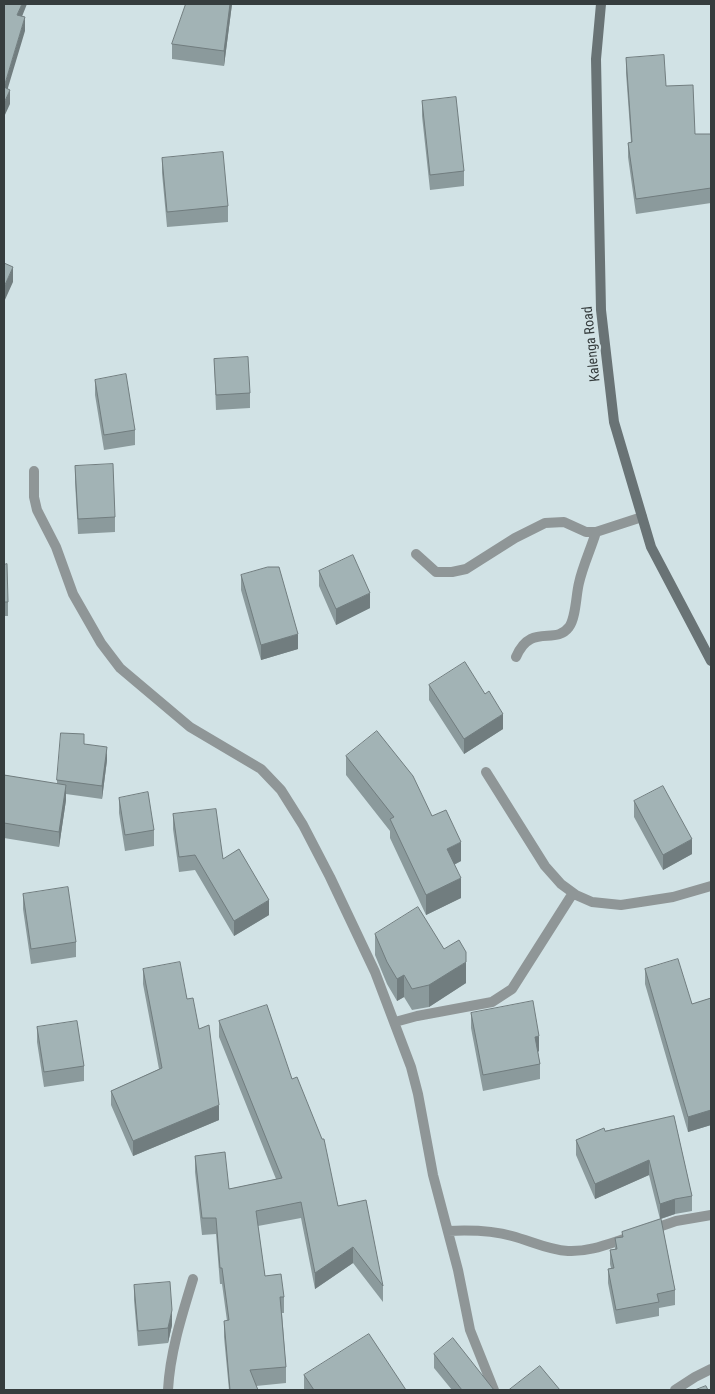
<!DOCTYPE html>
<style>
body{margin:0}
#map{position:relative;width:715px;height:1394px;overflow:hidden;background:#d1e2e5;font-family:"Roboto Condensed",sans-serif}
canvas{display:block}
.frame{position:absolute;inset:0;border:5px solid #363d3e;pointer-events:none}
</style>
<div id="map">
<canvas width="715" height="1394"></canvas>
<div class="frame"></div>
</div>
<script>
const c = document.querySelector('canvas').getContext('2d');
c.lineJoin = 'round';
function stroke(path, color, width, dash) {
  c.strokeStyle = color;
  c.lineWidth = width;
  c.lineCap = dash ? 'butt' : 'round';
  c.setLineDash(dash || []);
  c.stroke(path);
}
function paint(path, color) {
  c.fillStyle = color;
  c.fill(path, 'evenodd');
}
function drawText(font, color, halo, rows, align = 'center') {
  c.font = font + ' "Roboto Condensed",sans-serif';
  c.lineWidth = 4.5;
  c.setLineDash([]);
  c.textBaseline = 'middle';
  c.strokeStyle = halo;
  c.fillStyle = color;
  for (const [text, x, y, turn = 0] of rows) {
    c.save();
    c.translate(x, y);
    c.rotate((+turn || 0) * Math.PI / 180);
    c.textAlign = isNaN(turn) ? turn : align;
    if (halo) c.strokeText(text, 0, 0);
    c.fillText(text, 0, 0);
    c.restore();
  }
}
const street = new Path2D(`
 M34 471V497L37 510 56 547 73 594 101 643 120 668 190 727 261 769 281 790 303 825 330 877 375 972 411 1067 418 1094 433 1175 458 1270 470 1330 494 1390
 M416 554 436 572H452L466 569 515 538 545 523 564 522 586 532H596L642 517
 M516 657C531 622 555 646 569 627 576 618 576 594 579 583 583 565 591 549 596 532
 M486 772 545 866 561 884 576 895 592 902 621 905 673 897 711 886
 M395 1022 417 1016 492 1002 512 989 573 893
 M650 1230 676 1221 711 1215
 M448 1231C470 1230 491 1230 512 1236 531 1241 548 1250 568 1251 589 1252 608 1244 627 1238
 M168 1390C170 1352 182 1315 193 1279
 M675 1390 695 1377 711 1369`);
const secondary = new Path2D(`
 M601 4 596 59 601 310 614 422 651 547 711 661`);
const wall = new Path2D(`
 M186 4H232L224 66 172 59V44Z
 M626 58 666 86 695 134H711V203L636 214 628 157V143L631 142 626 73Z
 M422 101 464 171V186L430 190 422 116Z
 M162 158 228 206V222L167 227 162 173Z
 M214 359 250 393V408L216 410Z
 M95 380 135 430V445L104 450 95 395Z
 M75 466 115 517V532L78 534 75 482Z
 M4 565 8 602V616H4Z
 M319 571 370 608 336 625 319 586Z
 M241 575 298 649 261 660 241 590Z
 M429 685 485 694 503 729 464 754 429 700Z
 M84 744 107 760 102 799 66 794V800L59 847 4 838V775L57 784V780Z
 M346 756 432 816 461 861 454 865 461 898 426 915 390 838V831L346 775Z
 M119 798 154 830V846L125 851 119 813Z
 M634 801 692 854 663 870 634 817Z
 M173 814 223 859 269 915 234 936 195 870 179 872 173 829Z
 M23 894 76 942V957L31 964 23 909Z
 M375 934 444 949 466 983 429 1007 412 1010 404 997 397 1001 387 984 375 955Z
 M143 969 187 999 219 1120 133 1156 111 1105V1091L159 1069 143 984Z
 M645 969 692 1004 711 998V1125L688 1132 645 984Z
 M471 1013 539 1051 538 1052 540 1064V1079L483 1091 471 1028Z
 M219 1021 292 1079 338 1206 383 1286V1302L353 1263 315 1289 301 1218 258 1226 265 1276 284 1297V1313H282L286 1367V1383L256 1386 258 1390H229L224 1337V1321H227L222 1284H220L216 1234 202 1235 195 1172V1156L229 1189 276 1179 219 1037Z
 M37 1027 84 1066V1081L44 1087 37 1042Z
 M674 1116 692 1196V1211L675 1214 661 1219 675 1290V1305L659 1308V1316L616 1324 608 1283V1269L611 1268 610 1264V1250L615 1249V1238L622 1237V1232L660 1219 649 1175 595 1199 576 1155V1140L605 1131Z
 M134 1285 172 1325 168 1343 138 1346 134 1300Z
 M434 1354 494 1390H452L434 1368Z
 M304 1375 406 1390H305L304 1389Z`);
const shadedWall = new Path2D(`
 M22 4H27L17 29V15Z
 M230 4H232L224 66V51Z
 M25 17V31L4 101V87Z
 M10 90V104L4 117V103Z
 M13 267V282L4 302V287Z
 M370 593V608L336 625V609Z
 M298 634V649L261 660V645Z
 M503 714V729L464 754V739Z
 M107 747V760L102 799V786Z
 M66 785V800L59 847V832Z
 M692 839V854L663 870V855Z
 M461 842V861L447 868V849Z
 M461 878V898L426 915V895Z
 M269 900V915L234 936V921Z
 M466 962V983L429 1007V985Z
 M404 975V997L397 1001V979Z
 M539 1036V1051L535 1053V1037Z
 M219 1105V1120L133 1156V1141Z
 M711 1110V1125L688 1132V1117Z
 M649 1160V1175L595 1199V1184Z
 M675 1199V1214L660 1219V1204Z
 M353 1247V1263L315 1289V1273Z
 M172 1310V1325L168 1343V1328Z`);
const building = new Path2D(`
 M4 4H22L17 15 25 17 4 87 10 90 4 103Z
 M186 4H230L224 51 172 44Z
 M664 55 666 86 693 85 695 134H711V188L636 199 628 143 632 142 626 58Z
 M456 97 464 171 430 175 422 101Z
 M223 152 228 206 167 212 162 158Z
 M4 263 13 267 4 287Z
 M248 357 250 393 216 395 214 359Z
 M126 374 135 430 104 435 95 380Z
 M113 464 115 517 78 519 75 466Z
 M353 555 370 593 336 609 319 571Z
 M7 564 8 602H4V565Z
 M268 567H279L298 634 261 645 241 575Z
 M465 662 485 694 489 691 503 714 464 739 429 685Z
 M377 731 413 776 432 816 446 810 461 842 447 849 461 878 426 895 390 819 394 817 346 756Z
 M61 733 84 734V744L107 747 102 786 57 780Z
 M4 775 66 785 59 832 4 823Z
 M663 786 692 839 663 855 634 801Z
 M148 792 154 830 125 835 119 798Z
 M216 809 223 859 239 849 269 900 234 921 195 855 179 857 173 814Z
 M68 887 76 942 31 949 23 894Z
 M418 907 444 949 459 940 466 952V962L429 985 412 989 404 975 397 979 387 962 375 934Z
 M678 959 692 1004 711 998V1110L688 1117 645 969Z
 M180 962 187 999 193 998 199 1029 209 1025 219 1105 133 1141 111 1091 162 1068 143 969Z
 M533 1001 539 1036 535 1037 540 1064 483 1075 471 1013Z
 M267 1005 292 1079 297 1077 322 1139H324L338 1206 366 1200 383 1286 353 1247 315 1273 301 1202 256 1211 265 1276 281 1274 284 1297H280L286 1367 250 1370 258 1390H230L224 1321 229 1320 222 1268H220L216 1218H202L195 1156 225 1152 229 1189 282 1178 219 1021Z
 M77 1021 84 1066 44 1072 37 1027Z
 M674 1116 692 1196 675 1199 660 1204 649 1160 595 1184 576 1140 604 1128 605 1131Z
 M661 1219 675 1290 657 1294 659 1302 616 1310 608 1269 614 1268 610 1250 617 1249 615 1238 623 1237 622 1232Z
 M170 1282 172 1310 168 1328 138 1331 134 1285Z
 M369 1334 406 1390H314L304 1375Z
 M453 1338 494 1390H462L434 1354Z
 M540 1366 560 1390H509Z
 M706 1386 708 1390H695Z`);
const streetNames = [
 ["Kalenga Road",592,344,-96]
];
stroke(street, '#8f9697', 10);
stroke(secondary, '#697375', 10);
paint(wall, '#8b9a9c');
paint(shadedWall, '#717d7f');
paint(building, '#a2b3b5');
stroke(building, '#717d7f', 1);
drawText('14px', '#363d3e', '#d1e2e5', streetNames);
</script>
